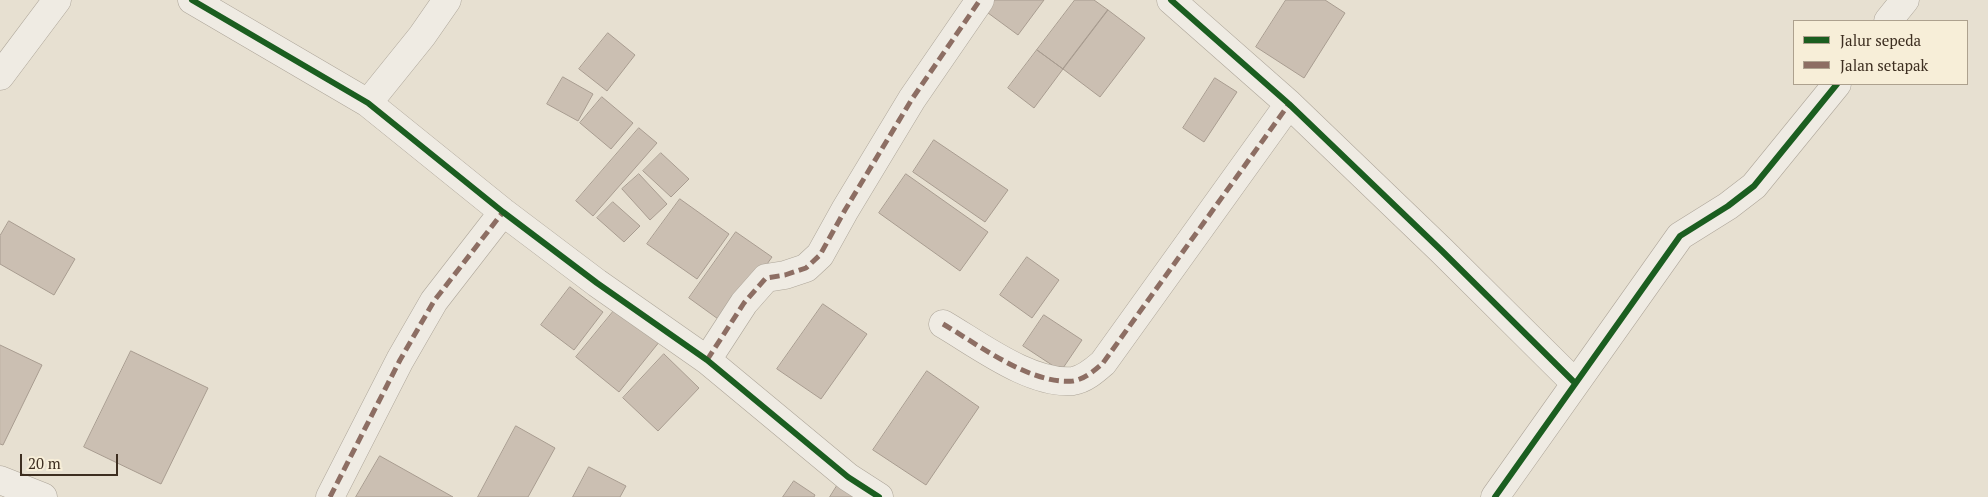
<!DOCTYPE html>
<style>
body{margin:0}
#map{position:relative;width:1988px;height:497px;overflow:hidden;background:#e7e0d1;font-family:"PT Serif",serif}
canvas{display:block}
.legend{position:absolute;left:1793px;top:20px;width:175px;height:65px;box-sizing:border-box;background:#f7eed8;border:1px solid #ada18e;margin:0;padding:6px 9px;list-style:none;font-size:15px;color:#3d2e20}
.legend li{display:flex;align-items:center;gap:10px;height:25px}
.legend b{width:25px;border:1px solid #ada18e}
.scale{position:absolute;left:20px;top:454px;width:98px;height:22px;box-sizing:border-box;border:2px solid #3d2e20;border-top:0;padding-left:6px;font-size:15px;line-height:18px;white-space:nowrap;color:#3d2e20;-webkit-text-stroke:4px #f7eed8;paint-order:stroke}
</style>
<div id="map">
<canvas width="1988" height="497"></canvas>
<ul class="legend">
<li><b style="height:6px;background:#1b5e20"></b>Jalur sepeda</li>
<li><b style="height:6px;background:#8d6e63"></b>Jalan setapak</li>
</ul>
<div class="scale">20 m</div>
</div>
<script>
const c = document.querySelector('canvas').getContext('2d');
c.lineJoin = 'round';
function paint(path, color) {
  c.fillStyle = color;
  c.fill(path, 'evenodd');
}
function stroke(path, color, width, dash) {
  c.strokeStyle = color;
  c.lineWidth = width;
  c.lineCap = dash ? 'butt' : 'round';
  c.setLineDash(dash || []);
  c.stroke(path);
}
const building = new Path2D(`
 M992 0H1044L1018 35 984 10Z
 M1075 0H1094L1108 10 1063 69 1037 50Z
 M1286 0H1325L1345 13 1304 78 1256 47Z
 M1108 10 1145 38 1100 97 1063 69Z
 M608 33 635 55 607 91 579 69Z
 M1037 50 1063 69 1034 108 1008 88Z
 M563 77 593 94 578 121 547 104Z
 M1215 78 1237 92 1204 142 1183 128Z
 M602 97 633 123 611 149 580 123Z
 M639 128 657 143 593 216 576 201Z
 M934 140 1008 190 985 222 913 172Z
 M661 153 689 179 671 197 643 171Z
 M639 174 667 204 650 220 622 189Z
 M906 174 988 232 960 271 879 213Z
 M680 199 729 234 697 279 647 244Z
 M613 202 640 226 624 242 597 218Z
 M9 221 75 259 54 295 0 264V236Z
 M736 232 772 257 725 324 689 298Z
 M1027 257 1059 280 1032 318 1000 295Z
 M570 287 603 312 574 350 541 325Z
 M823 304 867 334 821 399 777 369Z
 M617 307 660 341 619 392 576 357Z
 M1044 315 1082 340 1061 371 1023 346Z
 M0 345 42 365 3 445 0 444Z
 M131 351 208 388 161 484 84 447Z
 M664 354 699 388 658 431 623 398Z
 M927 371 979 407 926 485 873 450Z
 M516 426 555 448 528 497H478Z
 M380 456 453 497H356Z
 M589 467 626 486 620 497H573Z
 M794 481 815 495 814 497H783Z
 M840 481 867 497H830Z`);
const minor = new Path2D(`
 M192 0 368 103 503 212 597 283 707 360 848 477 879 497
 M1171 0 1289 104 1442 251 1575 383
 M1888 21 1905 0
 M0 76 57 0
 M368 103 422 36 447 0
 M943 324C979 345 1031 385 1073 381 1085 379 1095 370 1103 363L1289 104
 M707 360 744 303 766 278 785 275 806 268 820 255 845 210 912 99 980 0
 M0 480 43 497
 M330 497 400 360 434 301 503 212
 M1495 497 1680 236 1728 206 1754 186 1837 84`);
const quiet = new Path2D(`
 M943 324C979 345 1031 385 1073 381 1085 379 1095 370 1103 363L1289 104
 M707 360 744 303 766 278 785 275 806 268 820 255 845 210 912 99 980 0
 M330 497 400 360 434 301 503 212`);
const cycleway = new Path2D(`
 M192 0 368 103 503 212 597 283 707 360 848 477 879 497
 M1171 0 1289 104 1442 251 1575 383
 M1495 497 1680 236 1728 206 1754 186 1837 84`);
paint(building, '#cbbfb2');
stroke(building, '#a89c90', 1);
stroke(minor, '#ada599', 29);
stroke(minor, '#efebe3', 28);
stroke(quiet, '#8d6e63', 5, [10, 5]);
stroke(cycleway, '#1b5e20', 6);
</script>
